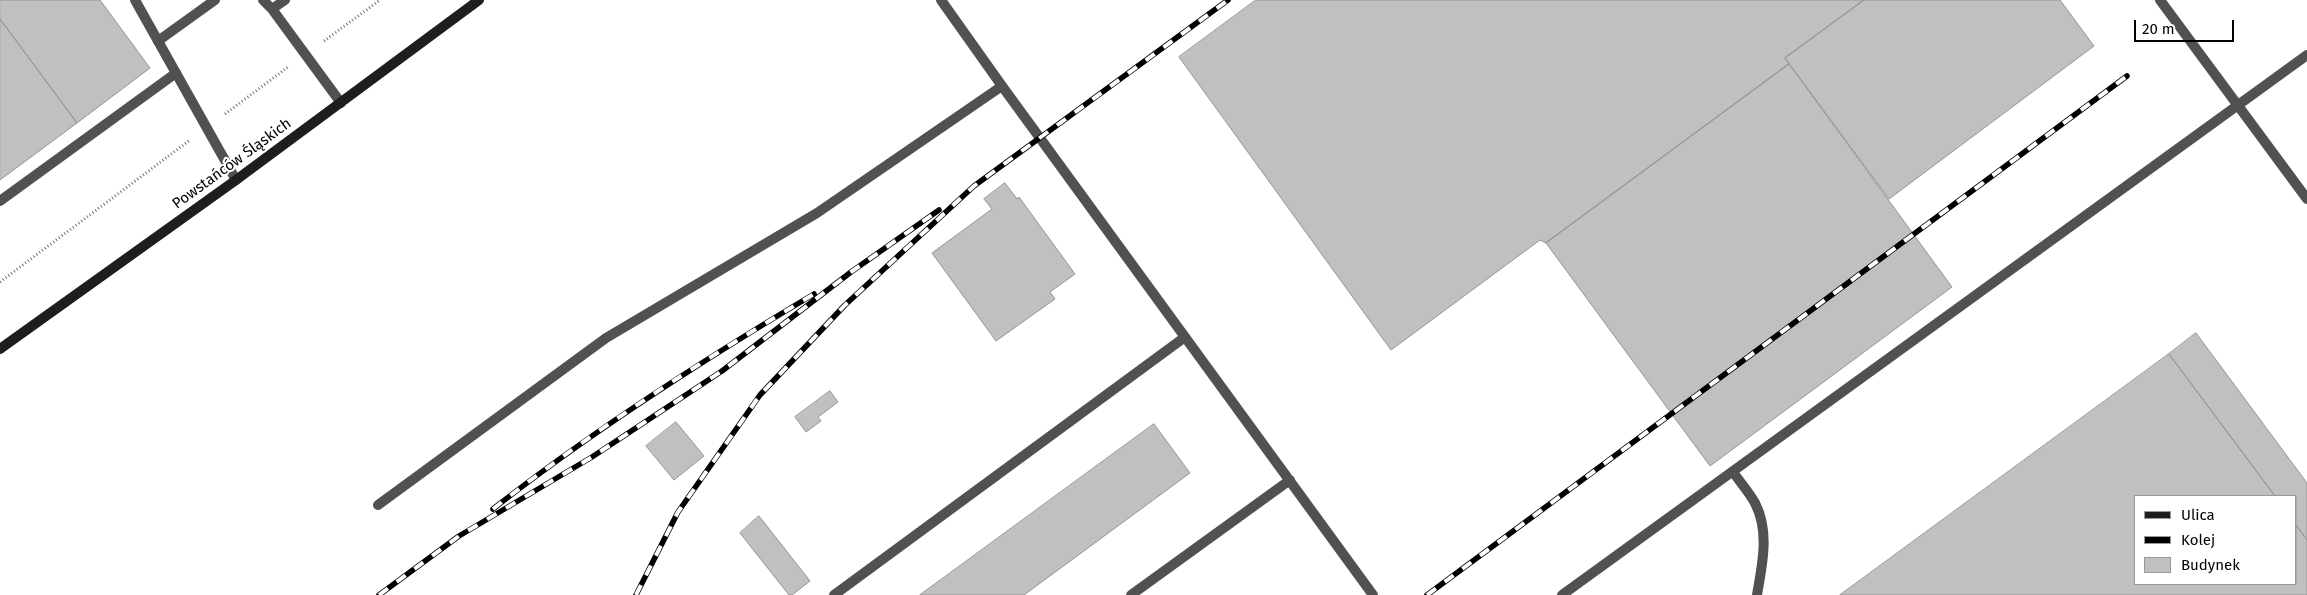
<!DOCTYPE html>
<meta charset="utf-8">
<style>
body{margin:0}
#map{position:relative;width:2307px;height:595px;overflow:hidden;background:#fff;font-family:"Fira Sans",sans-serif}
canvas{display:block}
.legend{position:absolute;left:2134px;top:495px;width:162px;height:90px;box-sizing:border-box;background:#fff;border:1px solid #999;margin:0;padding:6px 9px;list-style:none;font-size:15px;color:#000}
.legend li{display:flex;align-items:center;gap:10px;height:25px}
.legend b{width:25px;border:1px solid #999}
.scale{position:absolute;left:2134px;top:20px;width:100px;height:22px;box-sizing:border-box;border:2px solid #000;border-top:0;padding-left:6px;font-size:15px;line-height:18px;white-space:nowrap;color:#000;-webkit-text-stroke:4px #fff;paint-order:stroke}
</style>
<div id="map">
<canvas width="2307" height="595"></canvas>
<ul class="legend">
<li><b style="height:6px;background:#1e1e1e"></b>Ulica</li>
<li><b style="height:6px;background:#000"></b>Kolej</li>
<li><b style="height:14px;background:#c0c0c0"></b>Budynek</li>
</ul>
<div class="scale">20 m</div>
</div>
<script>
const c = document.querySelector('canvas').getContext('2d');
c.lineJoin = 'round';
function paint(path, color) {
  c.fillStyle = color;
  c.fill(path, 'evenodd');
}
function stroke(path, color, width, dash) {
  c.strokeStyle = color;
  c.lineWidth = width;
  c.lineCap = dash ? 'butt' : 'round';
  c.setLineDash(dash || []);
  c.stroke(path);
}
function drawText(font, color, halo, rows, align = 'center') {
  c.font = font + ' "Fira Sans",sans-serif';
  c.lineWidth = 4;
  c.setLineDash([]);
  c.textBaseline = 'middle';
  c.strokeStyle = halo;
  c.fillStyle = color;
  for (const [text, x, y, turn = 0] of rows) {
    c.save();
    c.translate(x, y);
    c.rotate((+turn || 0) * Math.PI / 180);
    c.textAlign = isNaN(turn) ? turn : align;
    if (halo) c.strokeText(text, 0, 0);
    c.fillText(text, 0, 0);
    c.restore();
  }
}
const building = new Path2D(`
 M0 0H100L150 68 77 123 0 19Z
 M1256 0H1864L1785 58 1789 64 1546 243 1540 240 1391 350 1179 57Z
 M1864 0H2060L2094 46 1889 199 1785 58Z
 M0 19 77 123 0 180Z
 M1789 64 1952 287 1710 466 1546 243Z
 M1005 183 1017 199 1019 197 1075 274 1050 292 1055 299 996 341 932 253 992 209 984 199Z
 M2196 333 2307 483V540L2296 525V496H2275L2169 354Z
 M2169 354 2275 496H2136V584H2296V525L2307 540V595H1840Z
 M830 391 838 402 818 417 821 421 806 432 795 417Z
 M676 422 704 456 674 480 646 446Z
 M1154 424 1190 473 1024 595H920Z
 M759 516 810 581 792 595H789L740 533Z`);
const path = new Path2D(`
 M324 41 380 0
 M225 114 288 67
 M0 282 190 140`);
const service = new Path2D(`
 M263 0 272 9
 M285 0 272 9 341 103
 M941 0 1002 86 1373 595
 M2160 0 2307 199
 M158 41 215 0
 M0 201 176 73
 M1733 472C1740 482 1749 492 1755 503 1770 532 1762 565 1757 595
 M378 505 606 338 817 213 1002 86
 M834 595 1185 337
 M1131 595 1290 480
 M1562 595 2307 55`);
const minor = new Path2D(`
 M135 0 236 180`);
const secondary = new Path2D(`
 M0 349 236 180 479 0`);
const rail = new Path2D(`
 M493 509C595 429 703 360 814 294
 M379 595 459 536 592 457 722 371 851 272 939 210
 M636 595 678 512 760 395 845 305 974 186 1228 0
 M1427 595 2127 76`);
const streetNames = [
 ["Powstańców Śląskich",232,164,-36]
];
paint(building, '#c0c0c0');
stroke(building, '#959595', 1);
stroke(path, '#737373', 3, [1, 2.5]);
stroke(service, '#515151', 10);
stroke(minor, '#515151', 10);
stroke(secondary, '#1e1e1e', 10);
stroke(rail, '#000', 5.5);
stroke(rail, '#fff', 4, [11]);
drawText('15px', '#000', '#fff', streetNames);
</script>
